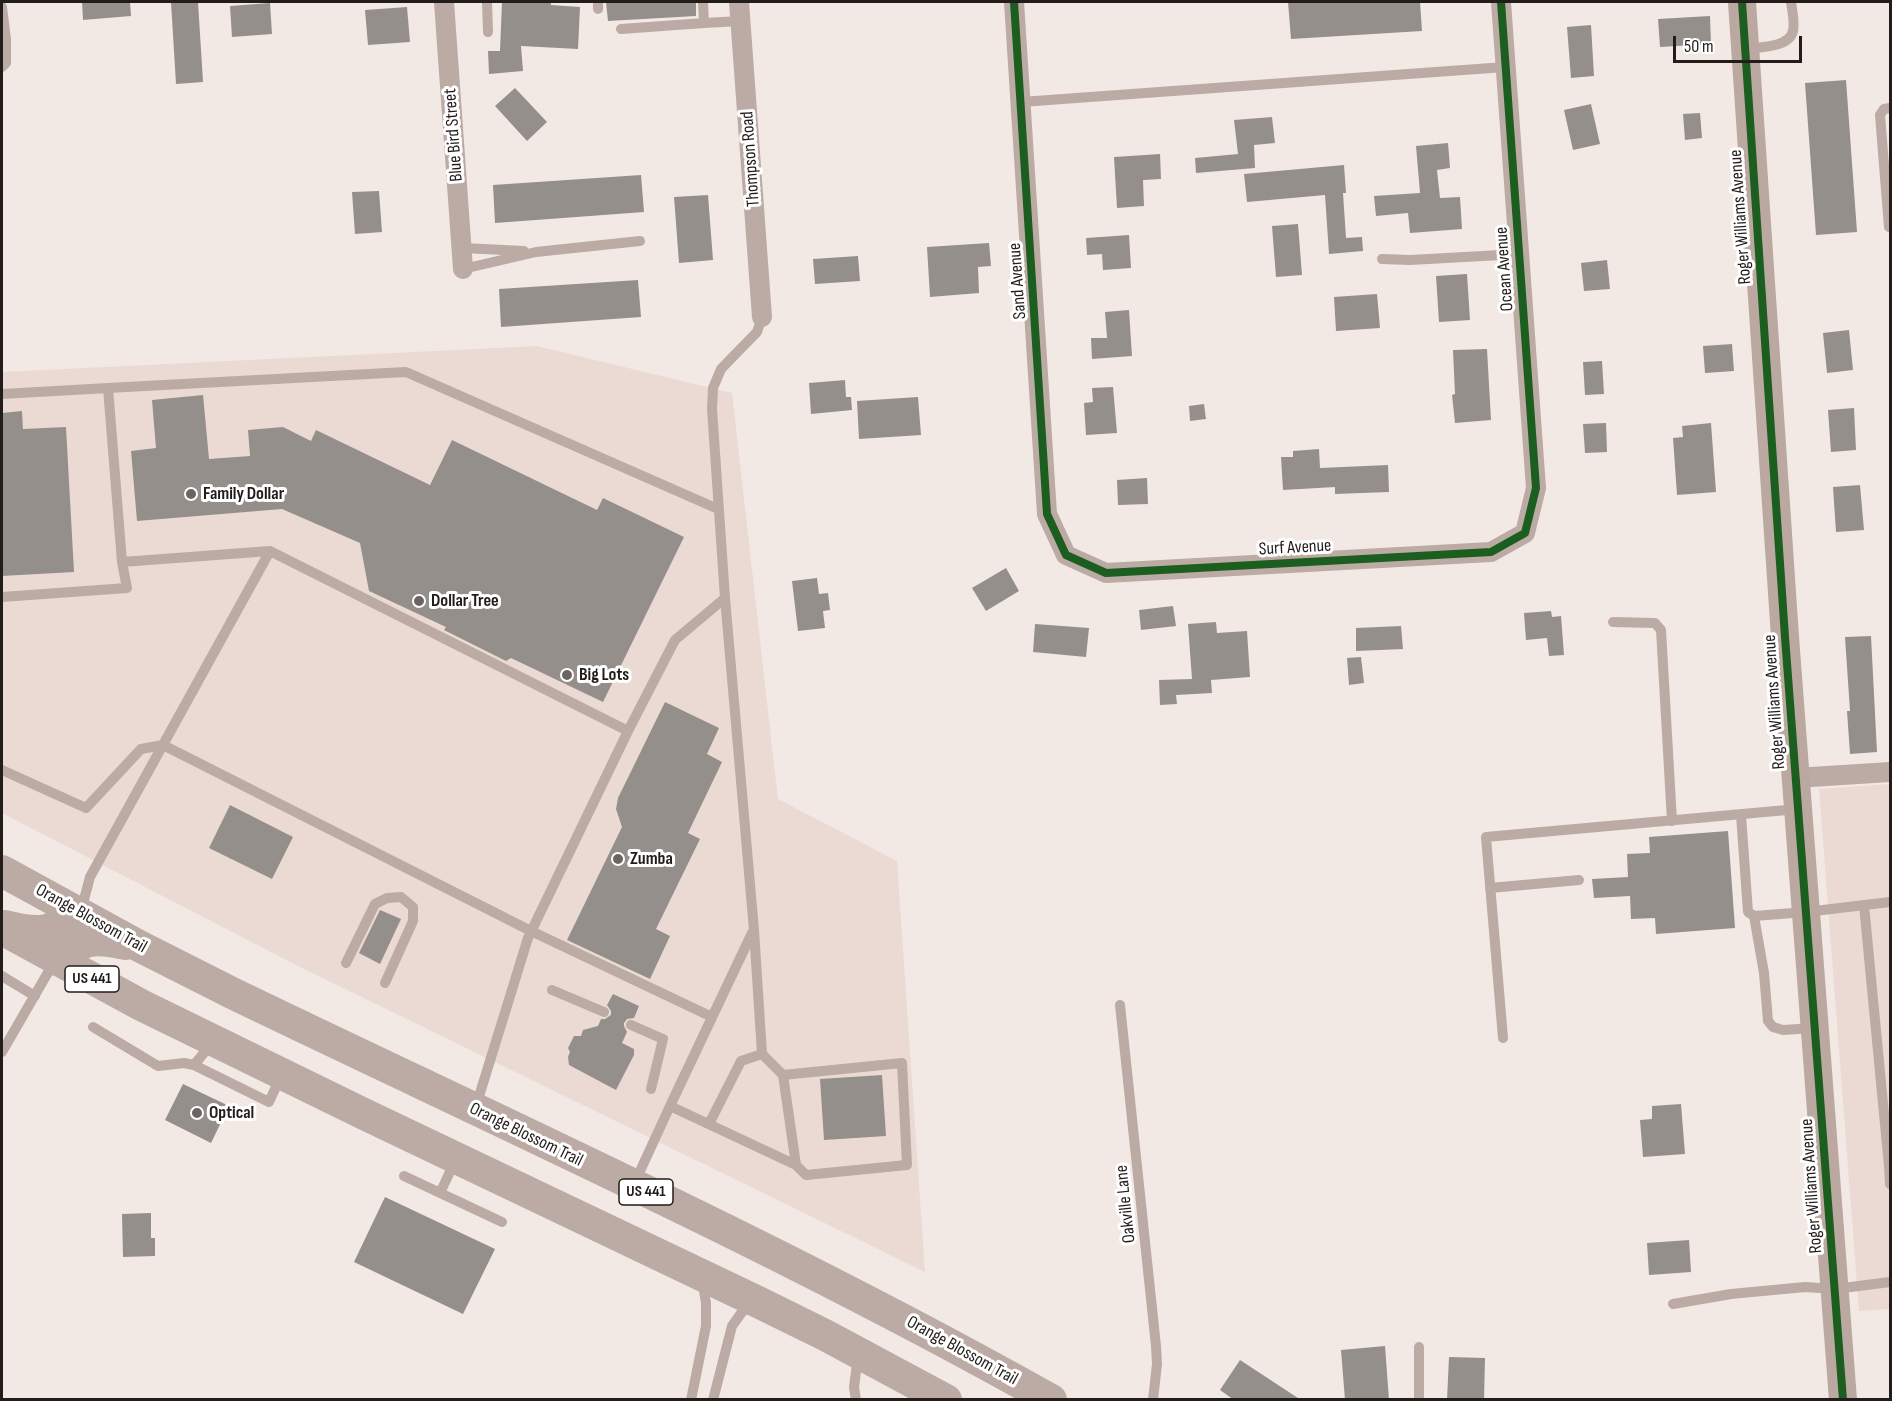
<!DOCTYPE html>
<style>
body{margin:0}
#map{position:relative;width:1892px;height:1401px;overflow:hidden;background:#f2e9e5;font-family:"Sofia Sans Condensed",sans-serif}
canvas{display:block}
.frame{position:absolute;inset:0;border:3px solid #221c1a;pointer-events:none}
.scale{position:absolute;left:1673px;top:36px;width:129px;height:27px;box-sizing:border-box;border:3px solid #221c1a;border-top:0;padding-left:8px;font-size:18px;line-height:21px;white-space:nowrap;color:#221c1a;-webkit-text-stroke:4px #fff;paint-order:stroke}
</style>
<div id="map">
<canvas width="1892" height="1401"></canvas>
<div class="frame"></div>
<div class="scale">50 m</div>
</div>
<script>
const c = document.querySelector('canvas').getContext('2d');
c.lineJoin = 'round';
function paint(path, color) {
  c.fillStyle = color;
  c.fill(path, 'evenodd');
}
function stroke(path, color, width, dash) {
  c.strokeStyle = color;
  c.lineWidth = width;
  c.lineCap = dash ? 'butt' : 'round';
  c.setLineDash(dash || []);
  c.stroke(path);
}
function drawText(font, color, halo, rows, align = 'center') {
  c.font = font + ' "Sofia Sans Condensed",sans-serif';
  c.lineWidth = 6;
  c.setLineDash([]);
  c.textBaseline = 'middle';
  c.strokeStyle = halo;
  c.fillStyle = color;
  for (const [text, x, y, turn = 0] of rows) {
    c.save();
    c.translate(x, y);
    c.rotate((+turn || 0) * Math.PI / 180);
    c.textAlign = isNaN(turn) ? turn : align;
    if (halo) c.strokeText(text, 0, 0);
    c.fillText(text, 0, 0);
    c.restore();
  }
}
const built = new Path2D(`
 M537 346 732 393 778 799 897 861 925 1272 296 965 2 813V372Z
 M1890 784V1309L1859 1311 1819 789Z`);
const building = new Path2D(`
 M82 2H130L131 16 83 20Z
 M171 2H198L203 82 176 84Z
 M502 2H551V5L580 7 578 49 521 46 523 71 489 74 488 51H500Z
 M606 2H696V16L608 21Z
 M1288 2H1420L1422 31 1291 39Z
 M270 3 272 34 232 37 230 6Z
 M407 7 410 42 368 45 365 10Z
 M1710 16 1711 44 1660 47 1658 19Z
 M1591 25 1594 76 1571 78 1567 27Z
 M1846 80 1857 232 1816 235 1805 83Z
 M515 88 547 122 527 141 495 106Z
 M1591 104 1600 144 1573 150 1564 110Z
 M1700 113 1702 138 1685 140 1683 114Z
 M1272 117 1275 143 1254 145 1255 168 1196 173 1195 158 1238 154 1234 120Z
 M1448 143 1450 168 1437 170 1440 198 1460 197 1462 229 1410 233 1408 213 1376 216 1374 196 1420 193 1416 146Z
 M1160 154 1161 179 1143 180 1144 206 1117 208 1114 157Z
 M1344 165 1346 193H1343L1346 238 1362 237 1363 251 1329 254 1325 195 1247 202 1244 174Z
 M641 175 644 212 495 223 493 185Z
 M379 191 382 232 355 234 352 192Z
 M708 195 713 260 679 263 674 197Z
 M1298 224 1302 275 1276 277 1272 226Z
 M1129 235 1131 268 1103 270 1102 254 1087 255 1086 238Z
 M989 243 991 266 978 267 979 293 930 297 927 247Z
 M858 256 860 281 815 284 813 259Z
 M1607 260 1610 289 1584 291 1581 263Z
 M1467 274 1470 320 1439 322 1436 276Z
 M638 280 641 317 501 327 499 289Z
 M1377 294 1380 328 1336 331 1334 297Z
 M1129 310 1132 356 1092 359 1091 338H1107L1105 312Z
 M1849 330 1853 370 1827 373 1823 333Z
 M1732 344 1734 371 1705 373 1703 346Z
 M1487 349 1491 420 1455 423 1452 395 1455 394 1453 350Z
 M1602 361 1604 394 1585 395 1583 362Z
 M845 380 846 397H851L852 410 811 414 809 383Z
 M1113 387 1117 433 1086 435 1084 403 1093 402 1092 388Z
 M203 395 209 459 250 456 248 430 283 427 311 441 316 430 430 485 452 440 597 510 603 498 684 537 603 702 511 658 506 661 444 630 446 627 369 591 360 543 282 509 137 521 131 451 156 448 152 400Z
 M918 397 921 435 859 439 857 401Z
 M1204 404 1206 419 1190 421 1189 406Z
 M1854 408 1856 450 1831 452 1828 410Z
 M22 411 23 429 66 427 74 572 2 576V413Z
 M1606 423 1607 452 1585 453 1583 424Z
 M1711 423 1716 492 1677 495 1673 438 1683 437 1682 426Z
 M1319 449 1320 468 1388 465 1389 492 1335 494V487L1283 490 1281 457H1293V451Z
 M1147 478 1148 504 1118 505 1117 480Z
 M1860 485 1864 530 1836 532 1833 487Z
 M1006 568 1019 591 986 611 972 588Z
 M817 578 819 594 828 593 830 610 823 611 825 628 798 631 792 581Z
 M1173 606 1176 626 1141 630 1139 610Z
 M1551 611 1552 617 1561 616 1564 655 1549 656 1547 638 1526 640 1524 613Z
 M1216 622 1217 633 1247 631 1250 677 1211 680 1212 693 1176 695 1177 704 1160 705 1159 680 1192 679 1188 624Z
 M1035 624 1089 628 1086 657 1033 652Z
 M1401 626 1403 649 1356 651V628Z
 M1871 636 1877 752 1850 754 1847 711H1850L1845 637Z
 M1361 657 1364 683 1349 685 1347 658Z
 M665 702 719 728 707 754 722 762 688 833 700 839 656 929 670 936 650 979 567 940 622 827 616 809 618 798Z
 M230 805 293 837 272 879 209 848Z
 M1728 831 1735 928 1656 934 1655 918 1631 919 1630 896 1594 898 1592 879 1628 877 1627 854 1650 853 1649 837Z
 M380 910 401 919 380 964 359 953Z
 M613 994 639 1006 634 1018 627 1019 624 1023V1026L627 1032 622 1043 634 1049V1055L616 1090 569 1065 568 1057 570 1052 568 1048 574 1036H581L583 1030 598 1026 601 1019H605L611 1015V1011L607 1005Z
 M882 1075 886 1136 824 1140 820 1079Z
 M183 1084 229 1106 211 1143 165 1120Z
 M1681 1104 1685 1154 1643 1157 1640 1120 1652 1119V1106Z
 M385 1197 495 1249 463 1314 354 1262Z
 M151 1213V1238H155V1256L123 1257 122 1214Z
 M1689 1240 1691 1272 1649 1275 1647 1243Z
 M1385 1346 1389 1400H1345L1341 1350Z
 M1449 1357 1485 1358 1484 1400H1447Z
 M1240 1360 1301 1400H1234L1220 1390Z`);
const lane = new Path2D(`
 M487 2 488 32
 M598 2V9
 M703 2 704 23 741 21
 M2 7 6 39V63L2 67
 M621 29 704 23
 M1745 49C1759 47 1789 48 1793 31 1795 22 1792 10 1791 2
 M1021 102 1505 67
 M1889 227 1880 115 1884 109 1890 108
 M462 248 524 251
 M1382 259 1410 260 1519 254
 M463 269 536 252 640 241
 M762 317 757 332 721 369 713 388 712 409 725 598 754 930 762 1054 783 1075 796 1165
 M108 388 406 372 718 509
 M2 394 108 388 122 562 270 551
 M2 597 127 588 122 562
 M1613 622 1655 623 1661 630 1672 821
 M628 731 675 640 725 598
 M2 770 86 808 141 749 163 745 531 931 712 1017
 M1741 815 1748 912 1754 916 1806 912 1890 902
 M1490 888 1579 880
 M1864 905 1889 1166H1890
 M81 911 90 877 270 551 628 731 528 938 476 1106
 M1754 916 1764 973 1768 1021 1773 1027 1783 1030 1814 1028
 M346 963 375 904 387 898 401 897 413 907V921L385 983
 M2 976 35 996
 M552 990 604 1012
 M1120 1005 1156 1346 1157 1364 1153 1400
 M631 1025 663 1039 651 1089
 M93 1027 158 1066 184 1063 194 1065 212 1043
 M1503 1038 1486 837 1798 809
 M2 1052 54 962
 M194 1065 269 1102 281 1076
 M670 1106 752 933
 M709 1124 741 1061 762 1054
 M1889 1166 1890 1184
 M404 1176 502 1222
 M635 1182 670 1106 796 1165 806 1175 907 1165 902 1063 783 1075
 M440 1193 455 1161
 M1673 1304 1731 1294 1805 1287 1835 1289 1890 1282
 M1419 1347V1400
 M691 1400 706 1326V1303L702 1280
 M713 1400 732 1326 742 1312 754 1304
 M856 1400 854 1387 858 1356`);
const street = new Path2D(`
 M444 2 463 269
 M739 2 762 317
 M1014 2 1047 514 1066 555 1106 573 1491 552 1525 533 1536 488 1501 2
 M1795 778 1890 772`);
const secondary = new Path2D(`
 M1742 2 1785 637 1843 1400`);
const primary = new Path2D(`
 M2 871 139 946 234 994C508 1126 786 1251 1051 1400
 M5 926C41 935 48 933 80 914
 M2 929 141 1005 364 1114 758 1302 825 1335 946 1400
 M56 960C85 938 91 937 126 944`);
const cycleway = new Path2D(`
 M1014 2 1047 514 1066 555 1106 573 1491 552 1525 533 1536 488 1501 2
 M1742 2 1785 637 1843 1400`);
const markers = [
 [191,494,6,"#6b6461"],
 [419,601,6,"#6b6461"],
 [567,675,6,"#6b6461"],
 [618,859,6,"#6b6461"],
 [197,1113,6,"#6b6461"]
];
const shields = [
 [92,979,54],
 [646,1192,54]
];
const shieldNames = [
 ["US 441",92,979],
 ["US 441",646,1192]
];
const streetNames = [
 ["Blue Bird Street",454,135,-94],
 ["Thompson Road",751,159,-94],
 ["Roger Williams Avenue",1741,217,-94],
 ["Ocean Avenue",1505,269,-94],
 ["Sand Avenue",1018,281,-94],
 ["Surf Avenue",1295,548,-3],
 ["Roger Williams Avenue",1775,702,-94],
 ["Orange Blossom Trail",91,919,29],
 ["Orange Blossom Trail",526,1135,26],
 ["Roger Williams Avenue",1812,1186,-94],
 ["Oakville Lane",1126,1204,-96],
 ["Orange Blossom Trail",962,1351,29]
];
const poiNames = [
 ["Family Dollar",203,494],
 ["Dollar Tree",431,601],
 ["Big Lots",579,675],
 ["Zumba",630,859],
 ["Optical",209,1113]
];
paint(built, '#ebdad3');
paint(building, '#958f8c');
stroke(lane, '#bcaaa4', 10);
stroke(street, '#bcaaa4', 20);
stroke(secondary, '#bba8a0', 28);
stroke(primary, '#bcaba4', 32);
stroke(cycleway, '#1b5e20', 8);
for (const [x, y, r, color] of markers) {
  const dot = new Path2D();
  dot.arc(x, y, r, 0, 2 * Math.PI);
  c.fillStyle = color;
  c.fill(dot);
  stroke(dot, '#fff', 2);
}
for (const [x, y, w] of shields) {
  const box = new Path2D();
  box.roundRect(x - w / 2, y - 13, w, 26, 4.5);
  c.fillStyle = '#fff';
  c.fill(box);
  stroke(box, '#221c1a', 1.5);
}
drawText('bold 16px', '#221c1a', null, shieldNames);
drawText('18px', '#221c1a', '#fff', streetNames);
drawText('bold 18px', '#221c1a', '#fff', poiNames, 'left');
</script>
